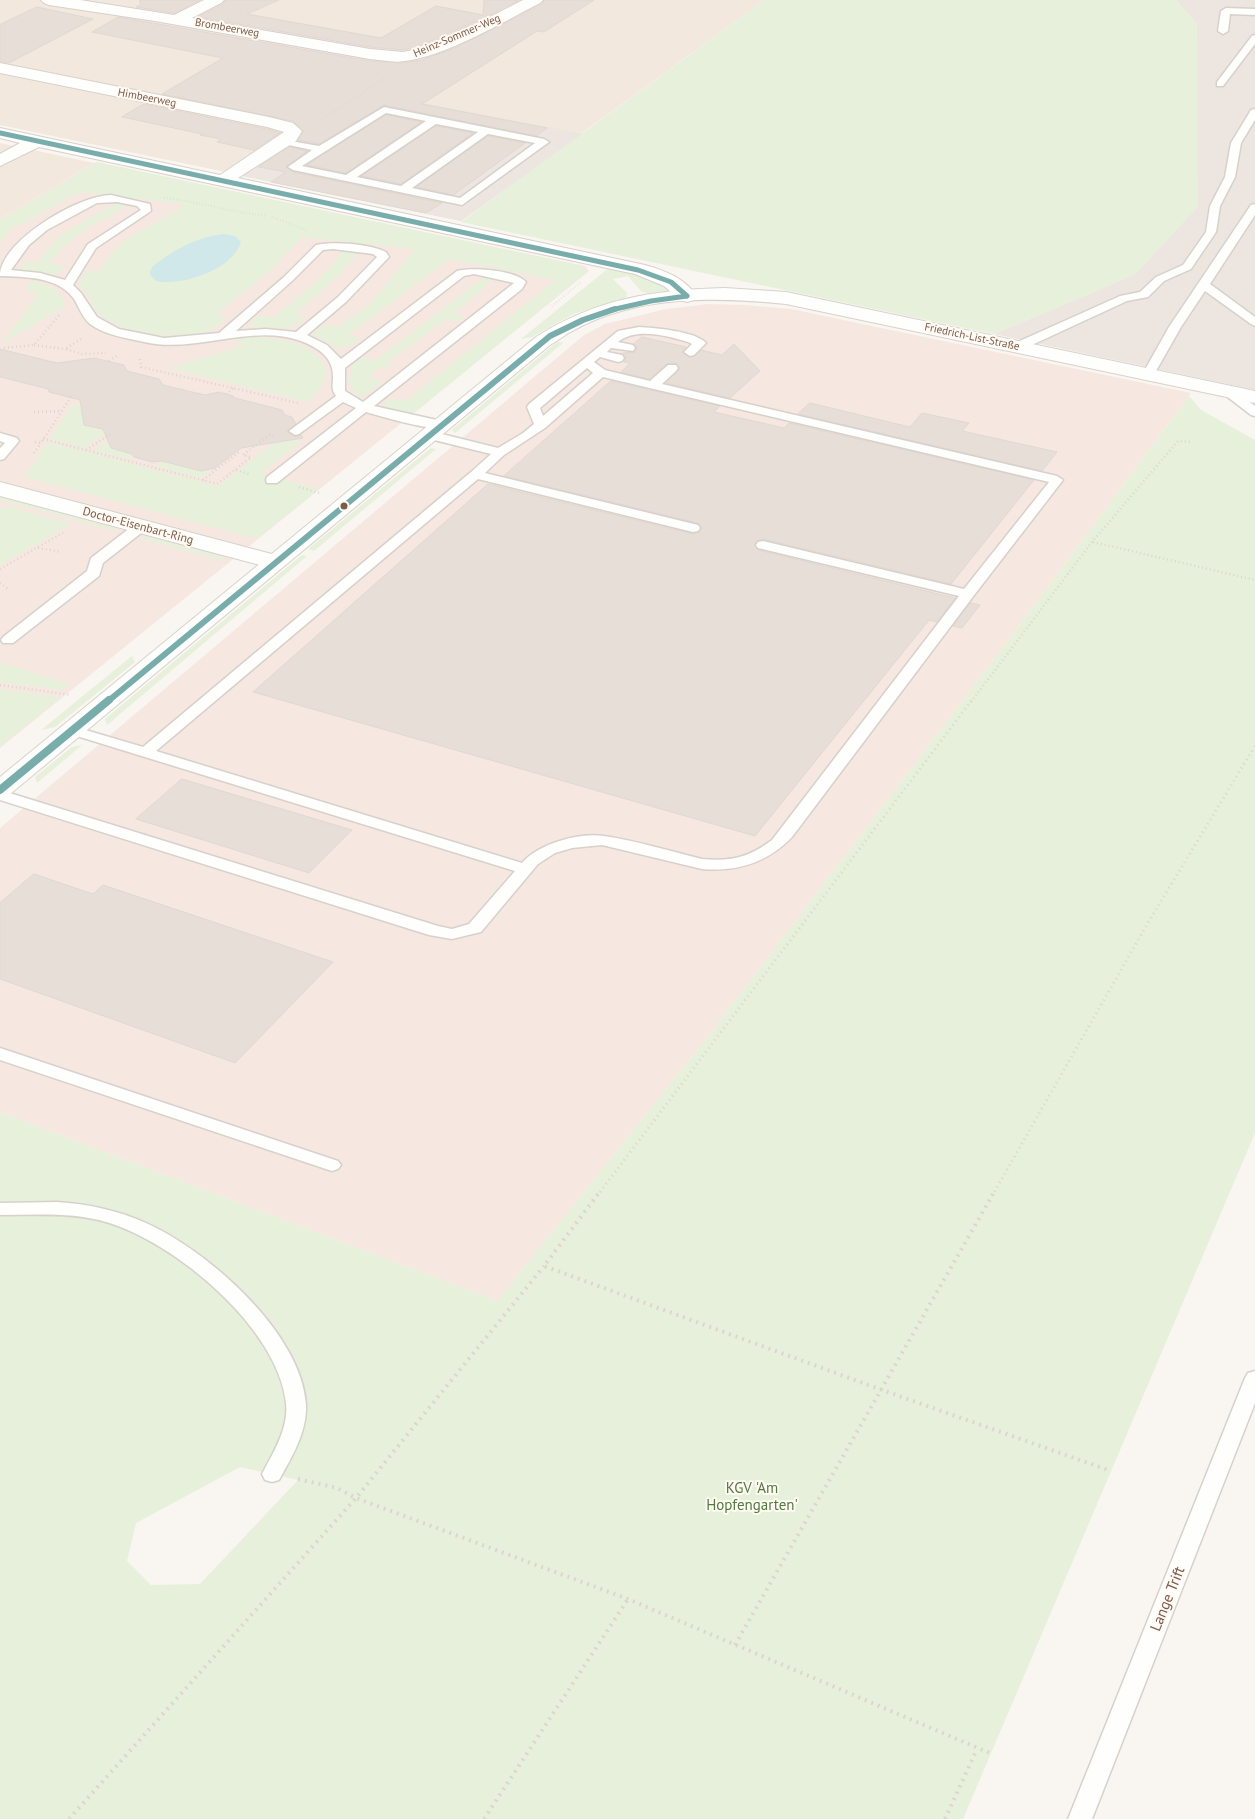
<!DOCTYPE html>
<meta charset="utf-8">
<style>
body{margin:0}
canvas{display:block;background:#f9f5f0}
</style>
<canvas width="1255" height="1819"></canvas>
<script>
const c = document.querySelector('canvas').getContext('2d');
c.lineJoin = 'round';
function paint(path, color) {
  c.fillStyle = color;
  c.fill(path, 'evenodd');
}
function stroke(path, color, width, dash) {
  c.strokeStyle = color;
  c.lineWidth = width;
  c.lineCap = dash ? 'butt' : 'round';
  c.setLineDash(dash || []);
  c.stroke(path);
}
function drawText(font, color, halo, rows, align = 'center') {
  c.font = font + ' "PT Sans",sans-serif';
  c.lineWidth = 4;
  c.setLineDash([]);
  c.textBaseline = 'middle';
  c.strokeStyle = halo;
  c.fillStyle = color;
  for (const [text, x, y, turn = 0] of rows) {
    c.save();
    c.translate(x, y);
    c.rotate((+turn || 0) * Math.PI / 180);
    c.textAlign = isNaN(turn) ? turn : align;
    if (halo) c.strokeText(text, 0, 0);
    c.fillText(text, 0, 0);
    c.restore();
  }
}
const residential = new Path2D(`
 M0 0H765L461 221 0 125Z
 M0 143 94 163 0 218Z`);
const commercial = new Path2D(`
 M94 163 580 265 585 266 589 271 0 748V218Z
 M708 304 745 305 791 309 1191 393 1000 651 709 1035 497 1301 0 1112V828L584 335 605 324 666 309Z`);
const industrial = new Path2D(`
 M1176 0H1255V390L994 334 1136 274 1197 24Z
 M373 93 584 134 461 221 242 176Z`);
const green = new Path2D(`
 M765 0H1176L1197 24 1198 207 1136 274 994 334 461 222Z
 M97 162 579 265 587 272 413 414 385 407 383 404 391 398 406 401 555 280 450 259 349 335 360 339C337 355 337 347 314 335L313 333 324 325 339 327 372 302 414 249 302 237 269 272 215 315 227 318C221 323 215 328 208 331 183 340 122 333 101 316 95 312 94 305 91 300 88 294 83 290 79 285L86 271H100C120 230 153 230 185 204L80 192 12 229 0 242V220Z
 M115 204 127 206C97 223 69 235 50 264L64 266 60 273 54 274 19 269 24 262H38L61 234Z
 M344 251 358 252 341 273 295 315 307 318C286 334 279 327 255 327L251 325 253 320 259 315 274 318 322 276Z
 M610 267 684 282 686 285 680 290 648 293 642 292 628 276 613 279 627 293 626 298 573 314 532 337 521 339Z
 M484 277 494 279 454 314 465 317 459 322 447 319 386 363 391 365 386 368 380 367 369 377 382 382 363 397 356 395 349 381 352 365 362 357 376 360Z
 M32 281C46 284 66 290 64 307L1 344 38 295 25 289Z
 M255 337C293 338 357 357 308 402L169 368 242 346 236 338Z
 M557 342 563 343 455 433 452 430 453 429Z
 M1189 396 1201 410 1255 440V1133L963 1819H0V1112L497 1301 709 1035 1000 651ZM240 1467 298 1480 200 1584 151 1585 127 1561 136 1523Z
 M84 401 105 404 83 419 84 425 107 432 84 448 49 439 71 407Z
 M114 435 118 437 109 443 111 448 132 454V456L127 459 93 451Z
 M283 436 302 441 261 473 319 489 259 537H249L25 477 47 442 218 486Z
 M431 448 436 449 314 551 308 549Z
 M162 461 200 471 212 469 200 478 155 466Z
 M0 497 114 528 117 532 0 500Z
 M5 506 71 524 0 565V509Z
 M150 537 210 553 226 559 220 560 139 538Z
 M302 555 307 556 107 725 105 719Z
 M132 656 135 662 55 727 41 730Z
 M0 662 69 684 62 690 0 682Z
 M0 689 61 697 0 746Z
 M82 745 37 783 35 777 72 747Z`);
const water = new Path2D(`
 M223 234 235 236 241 242C232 270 183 286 156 281L150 275V271L153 266C175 249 195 238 223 234Z`);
const building = new Path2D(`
 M140 0H200L174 13 136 7 140 5Z
 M226 0H279L247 14 381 38 436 6 483 15 484 0H519L477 21 417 47 403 50 370 47 198 17 222 5Z
 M545 0H594L544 32 537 31 422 104 547 128 536 136 384 105 319 144 298 140 304 131 293 121 162 94 223 58 92 32 118 17 370 61 401 63 422 60 457 47 541 5Z
 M37 7 93 19 9 63 0 61V25Z
 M144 104 267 129 280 133 254 150 217 142 221 139 200 135 202 134 122 117Z
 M386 115 421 122 346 173 307 165Z
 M436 126 473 133 401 184 362 176Z
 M488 136 525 143 453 195 417 187Z
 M290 147 307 151 286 166 293 172 442 203 426 213 271 182 286 172 259 167Z
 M642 337 686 347 682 352 690 358 695 356 701 350 722 355 734 344 760 371 730 398 666 383 680 369 676 363 667 364 649 379 621 372 630 363 624 362 626 357 623 353 635 352 637 347 634 344Z
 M0 349 57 363 94 358 124 365 127 371 159 379 163 385 205 395 219 392 233 396 235 398 282 410 285 415 292 417 296 424 288 430V433L295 437 301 435 303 438 241 448 215 468 201 471 162 461 152 462 134 457 132 454 111 448 103 429 84 425 80 400 49 392 48 389 0 377Z
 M611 381 720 406 714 412 784 428 789 423 1034 480 951 584 763 539 756 541 754 546 758 550 955 598 937 622 929 620 755 836 253 692 488 484 693 534 700 532 702 527 698 523 504 476Z
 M810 403 910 427 922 413 969 423 962 431 1057 452 1042 471 798 414Z
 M971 603 980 605 962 628 953 626Z
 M182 779 352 830 309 873 136 819Z
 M34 874 93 894 103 885 333 962 235 1063 0 979V903Z`);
const pathFar3 = new Path2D(`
 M315 124 383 79
 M164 198C199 202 231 212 266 216
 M272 217 306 230
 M552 306 582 281`);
const pathFar2 = new Path2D(`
 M81 339 65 349 82 354 106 353
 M34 345 65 349
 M4 348 34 345 61 313
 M140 359 141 367 298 403
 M109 361 117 356
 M226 394 234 388
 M34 412 62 411
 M43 439 217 484 251 457 243 455 269 435 274 436
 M35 442 41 443 71 397
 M86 450 110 434
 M34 453 41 443
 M236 470 249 474
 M203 480 239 452 237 451
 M299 487 319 493
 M1093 542 1255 580
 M38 548 61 552
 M0 569 64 532
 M0 583 8 589
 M0 685 71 695
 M971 702 1092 542 1178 441 1192 442`);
const pathFar1 = new Path2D(`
 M597 1196 972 700
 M992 1196 1149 921 1255 746`);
const path = new Path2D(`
 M598 1194 544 1266 882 1390 1111 1471
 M298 1479 337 1488 356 1498 628 1599 992 1754
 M735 1645 993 1194
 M69 1819 356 1498 544 1266
 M484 1819 628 1599
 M945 1819 977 1749`);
const lane = new Path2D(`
 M1226 8 1255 9V15L1230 14 1228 31 1223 34 1218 31 1221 11Z
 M1255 35V44L1223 86H1217V82L1252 36Z
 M384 107 544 139 549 142 462 205 293 170 288 167 312 150 279 143 278 141 279 139 319 146ZM386 113 426 121 346 175 302 166ZM436 124 478 132 401 186 357 177ZM488 134 535 143 460 198 412 188Z
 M1255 109V120L1241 143 1235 177 1220 206 1216 232 1191 269 1164 281 1148 297 1127 301 1021 350H1013L1011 347 1013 344 1120 296 1140 292 1156 277 1183 265 1206 232 1210 206 1225 177 1231 143 1251 110Z
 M111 195 150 204 151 211 96 248 73 285 81 293 97 317 119 329 164 338 219 333 284 277 316 245C333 241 370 244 386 252L389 257 346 302 307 335 327 345 341 359 457 271C472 267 515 270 526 282L522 289 374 406 446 422 448 425 446 428C431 431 383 417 366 412L277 483H267L266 480 267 477 356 408 343 402 299 434 295 435 289 431 336 396C331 390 333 384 333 378 334 358 319 348 301 341 251 323 196 354 144 342 126 338 105 335 90 324 82 317 79 307 74 299 58 276 24 277 0 276 0 241 79 195 111 195ZM117 202 137 206 141 210 88 244 65 280 40 273 11 270 29 245 47 230 97 203ZM333 249 373 254 377 257 338 297 296 332 266 329 236 331 292 281 323 250ZM474 274 514 283 363 402 345 391V368L464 276Z
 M1255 204V215L1210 284 1255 317V326L1251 324 1205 291 1181 327 1152 378H1144L1142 375 1169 327 1251 205Z
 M639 327C655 328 695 331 706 343L694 355 690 356 684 352 692 344 688 342C667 336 637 327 618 342L633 345 635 348 633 351 611 348 607 352 622 355 624 358 622 361 618 362 600 357 594 362 605 370 650 381 668 365H676L678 368 676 371 662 384 1057 476 1063 480 975 594 792 837C767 863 737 872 702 869L602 845 572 848 555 853 538 864 481 932 452 939 429 935 0 800V790L438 926 452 929 469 924 515 871 67 733 65 730 67 727 72 726 143 747 471 472 491 454 426 438 424 435 426 432 430 431 498 448 523 433 534 424 527 407 529 404 618 331ZM587 368 593 373 543 416 540 408ZM603 377 1049 482 964 589 763 541 758 542 756 545 758 548 959 596 772 840C750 857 730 862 702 859 670 851 637 841 604 836 579 832 538 844 522 863L156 751 478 479 693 532 698 531 700 528 698 525 485 473 504 455 545 428Z
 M1229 388 1233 389 1255 406V416L1251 415 1225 395 1223 392 1225 389Z
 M0 433 17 438 19 441 4 459 0 460V448L5 443 0 441Z
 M140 523 147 527 145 530 103 563 99 576 13 643H3L1 640 3 637 87 571 91 558 135 524Z
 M0 1048 338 1161 341 1165 338 1169 332 1171 326 1169 0 1060Z
 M57 1202C88 1204 117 1210 146 1223 207 1250 302 1333 306 1405 307 1432 292 1457 279 1480L272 1482 265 1480 262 1474C273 1453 289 1428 286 1403 278 1328 175 1242 106 1222 72 1212 35 1215 0 1215V1203Z
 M1255 1371V1403L1092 1819H1068L1245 1378 1248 1373Z`);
const street = new Path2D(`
 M41 0H80L174 15 204 0H224L221 3 192 18 370 49 403 52 418 49 478 23 523 0H543L540 3C503 22 446 56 405 61 394 63 381 60 370 59L155 21 49 5 44 3Z
 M0 63 269 117 293 123 302 131 296 141 238 178 645 265C666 271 684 278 697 296L694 300 687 302 680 300 664 286 635 274 39 147 0 166V154L20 143 0 138V128L220 175 284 132 267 127 0 73Z
 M0 482 283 557 286 562 283 567 275 569 0 496Z`);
const secondary = new Path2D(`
 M725 288 786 292 1255 391V403L786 304C716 297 640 295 576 329 567 333 559 340 550 345L9 795 0 798V777L536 337C597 298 654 290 725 288Z`);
const bus1Far2 = new Path2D(`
 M0 133 638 270 671 282 687 296
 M611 310 651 301 687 296`);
const bus1Far1 = new Path2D(`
 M107 702 550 336 583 320 615 309`);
const bus1 = new Path2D(`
 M0 790 109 700`);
const markers = [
 [344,506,4.5,"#7a5c4d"]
];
const farStreetnames = [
 ["Brombeerweg",227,28,10],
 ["Heinz-Sommer-Weg",457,36,-23],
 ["Himbeerweg",147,98,11],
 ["Friedrich-List-Straße",972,337,12]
];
const streetNames = [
 ["Doctor-Eisenbart-Ring",138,526,15]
];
const nearParknames = [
 ["KGV 'Am",752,1489],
 ["Hopfengarten'",752,1506]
];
const nearStreetnames = [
 ["Lange Trift",1168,1599,-68]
];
paint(residential, '#f2e8de');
paint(commercial, '#f6e8e1');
paint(industrial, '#ede5e0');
paint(green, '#e7f0db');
paint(water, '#d0e8ea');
paint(building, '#e6ded7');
stroke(building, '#e2d8d2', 1);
stroke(lane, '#d7d1cb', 3);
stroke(street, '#d7d1cb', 2);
stroke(secondary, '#d9d2cb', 2);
stroke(pathFar3, '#dcd5d0', 2, [0.5, 2.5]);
stroke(pathFar2, '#dcd5d0', 2.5, [1, 3]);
stroke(pathFar1, '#dcd5d0', 3, [1, 4]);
stroke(path, '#dcd5d0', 4, [2, 5]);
paint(lane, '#fefefd');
paint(street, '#fefefd');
paint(secondary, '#fefefd');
stroke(bus1Far2, '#78adac', 5);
stroke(bus1Far1, '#78adac', 6);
stroke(bus1, '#78adac', 8);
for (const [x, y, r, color] of markers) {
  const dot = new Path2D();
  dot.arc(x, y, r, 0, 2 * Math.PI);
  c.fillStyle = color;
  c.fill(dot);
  stroke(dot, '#fffaf3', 2);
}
drawText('11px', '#7a5c4d', '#fffaf3', farStreetnames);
drawText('12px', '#7a5c4d', '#fffaf3', streetNames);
drawText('15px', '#537a41', '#fffaf3', nearParknames);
drawText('15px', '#7a5c4d', '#fffaf3', nearStreetnames);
</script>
